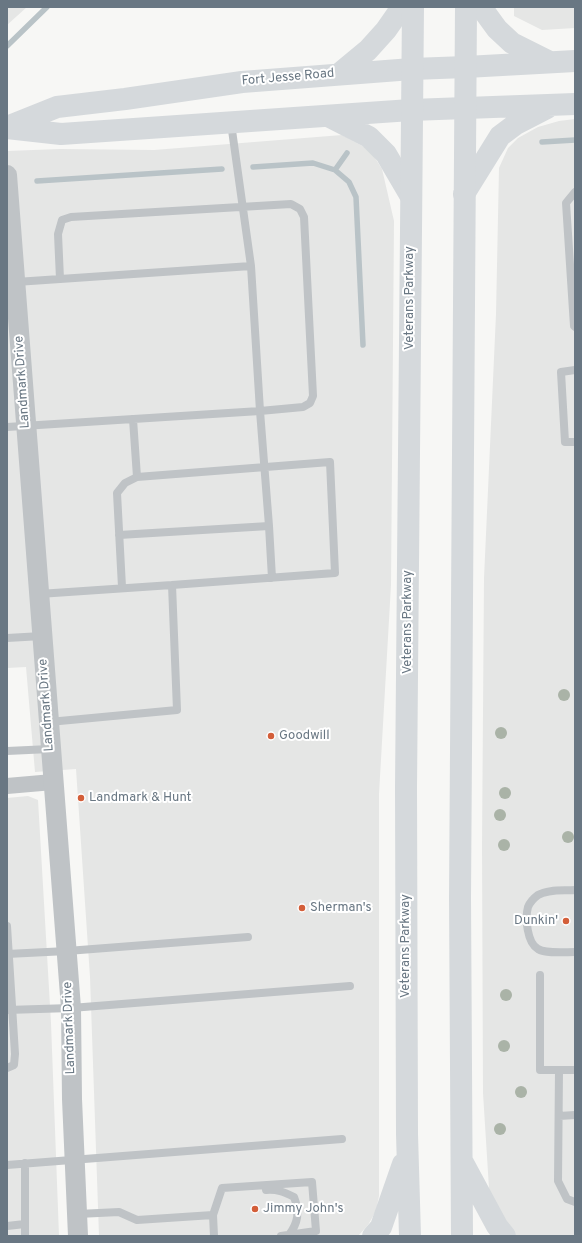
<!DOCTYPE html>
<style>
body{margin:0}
#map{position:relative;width:582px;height:1243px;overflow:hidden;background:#f7f7f5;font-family:Overpass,sans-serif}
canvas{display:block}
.frame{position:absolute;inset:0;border:8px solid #697783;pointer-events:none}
</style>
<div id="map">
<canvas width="582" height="1243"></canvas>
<div class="frame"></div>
</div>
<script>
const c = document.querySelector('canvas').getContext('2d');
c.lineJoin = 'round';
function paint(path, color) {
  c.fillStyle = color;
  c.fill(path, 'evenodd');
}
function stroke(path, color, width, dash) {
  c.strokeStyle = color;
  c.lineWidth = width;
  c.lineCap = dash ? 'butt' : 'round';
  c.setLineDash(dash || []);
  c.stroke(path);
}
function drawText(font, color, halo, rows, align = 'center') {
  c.font = font + ' Overpass,sans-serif';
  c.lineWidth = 4;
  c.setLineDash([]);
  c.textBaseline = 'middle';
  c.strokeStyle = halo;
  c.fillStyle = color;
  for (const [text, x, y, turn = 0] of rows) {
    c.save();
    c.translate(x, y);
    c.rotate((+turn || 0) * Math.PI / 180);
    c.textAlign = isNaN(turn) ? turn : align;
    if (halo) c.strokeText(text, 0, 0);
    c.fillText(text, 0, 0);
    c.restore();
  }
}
const built = new Path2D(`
 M7 7H27L7 25Z
 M514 7H575V28L542 30 514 16Z
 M575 119V1236H492L483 1093 482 846 484 578 496 314 499 168 508 148 518 138 538 127 559 121Z
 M342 135 370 150 382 169 394 221 391 585 379 794V1196L376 1211 368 1225 358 1236H99L90 977 76 769 35 772 26 667 7 668V151L60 149 154 150Z
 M28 796 38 800 51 1023 59 1236H7V798Z`);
const stream = new Path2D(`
 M7 46 47 7
 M542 142 575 140
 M253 167 313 163 335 170 349 182 356 197 363 345
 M335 170 347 153
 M37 181 222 169`);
const service = new Path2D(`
 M231 123 251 266
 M575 192 566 203 574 326 575 327
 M60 279 58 234 62 220 71 217 291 204 300 209 304 217 313 396 310 403 303 407 260 411 269 526 119 535
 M575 370 561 372 565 442H575
 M133 419 137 477
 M7 427 260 411 251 266 16 282
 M269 526 272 578
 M122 587 117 493 125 483 137 477 330 462 335 573 172 585
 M39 594 172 585 177 710 49 722
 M7 638 42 636
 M7 751 50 749
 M575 890C564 891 548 889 538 895 534 898 530 902 528 907 525 918 527 943 538 949 546 954 565 952 575 952
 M7 926 15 1054 14 1065 7 1068
 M7 954 67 951 248 937
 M540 975V1070H575
 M7 1010 71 1008 350 986
 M559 1070 558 1181 567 1199 575 1202
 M559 1116 575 1115
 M7 1165 342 1139
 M266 1190C277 1189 284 1192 294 1197 300 1212 298 1223 289 1235
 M78 1214 119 1212 137 1220 213 1215
 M7 1226 25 1224
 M25 1236V1163
 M214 1236 213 1215 222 1188 312 1182 316 1231 281 1236`);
const minor = new Path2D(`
 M7 786 53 782`);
const tertiary = new Path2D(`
 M7 175 71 1008 72 1099 78 1236`);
const secondary = new Path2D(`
 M481 7 497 29 512 43 550 62
 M339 74 368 50 386 30 402 7
 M328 116 369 137 386 154 410 195
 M7 127 57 107 125 99 242 82 412 69 466 67 575 61
 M7 128 61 134 411 110 575 104
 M464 194 500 136 516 124 547 108`);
const trunk = new Path2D(`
 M462 1161 497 1226 505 1236
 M373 1236 381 1227 403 1164
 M410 1236 407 1134 406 787 413 7
 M462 1236 460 897 466 7`);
const trees = [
 [564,695],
 [501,733],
 [505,793],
 [500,815],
 [568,837],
 [504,845],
 [506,995],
 [504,1046],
 [521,1092],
 [500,1129]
];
const markers = [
 [271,736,4,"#d35e39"],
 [81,798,4,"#d35e39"],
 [302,908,4,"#d35e39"],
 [566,921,4,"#d35e39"],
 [255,1209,4,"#d35e39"]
];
const streetNames = [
 ["Fort Jesse Road",288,78,-5],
 ["Veterans Parkway",410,298,-90],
 ["Landmark Drive",23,382,-94],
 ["Veterans Parkway",408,622,-90],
 ["Landmark Drive",47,705,-94],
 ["Veterans Parkway",406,946,-90],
 ["Landmark Drive",70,1028,-92]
];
const poiNames = [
 ["Goodwill",279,736],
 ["Landmark & Hunt",89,798],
 ["Sherman's",310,908],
 ["Dunkin'",558,921,"right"],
 ["Jimmy John's",263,1209]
];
paint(built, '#e5e6e5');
stroke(stream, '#b9c3c7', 5.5);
stroke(service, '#bfc3c6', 8);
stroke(minor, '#bfc3c6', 16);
stroke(tertiary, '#bfc3c6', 20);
stroke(secondary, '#d5d9dc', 22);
stroke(trunk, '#d5d9dc', 22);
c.fillStyle = '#aab3a7';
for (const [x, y] of trees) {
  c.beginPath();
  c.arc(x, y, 6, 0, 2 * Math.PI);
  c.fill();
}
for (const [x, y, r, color] of markers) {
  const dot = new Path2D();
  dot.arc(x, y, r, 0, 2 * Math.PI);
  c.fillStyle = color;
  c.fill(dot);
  stroke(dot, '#fff', 1.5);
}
drawText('13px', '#697783', '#fff', streetNames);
drawText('13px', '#697783', '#fff', poiNames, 'left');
</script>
